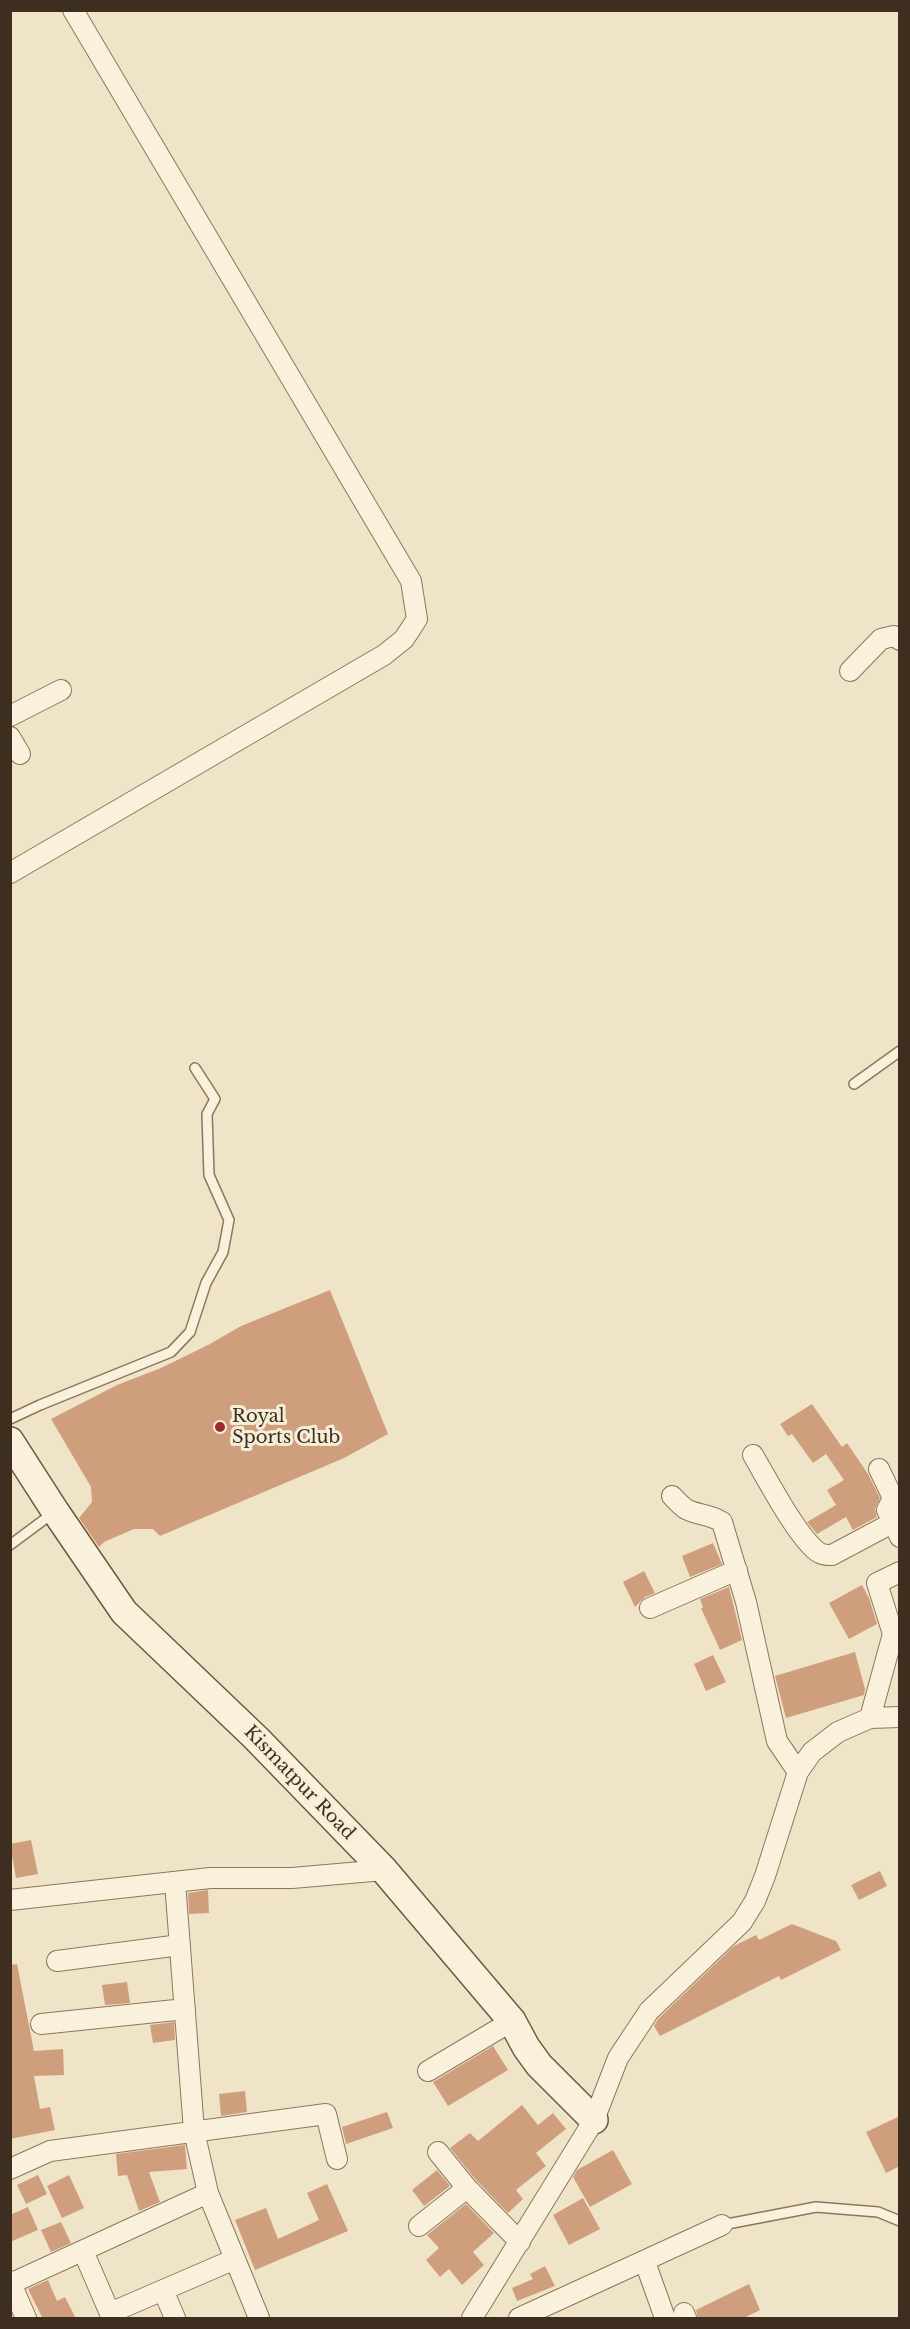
<!DOCTYPE html>
<style>
body{margin:0}
#map{position:relative;width:910px;height:2329px;overflow:hidden;background:#f0e4c8;font-family:"Libre Baskerville",serif}
canvas{display:block}
.frame{position:absolute;inset:0;border:12px solid #3d2e20;pointer-events:none}
</style>
<div id="map">
<canvas width="910" height="2329"></canvas>
<div class="frame"></div>
</div>
<script>
const c = document.querySelector('canvas').getContext('2d');
c.lineJoin = 'round';
function paint(path, color) {
  c.fillStyle = color;
  c.fill(path, 'evenodd');
}
function stroke(path, color, width, dash) {
  c.strokeStyle = color;
  c.lineWidth = width;
  c.lineCap = dash ? 'butt' : 'round';
  c.setLineDash(dash || []);
  c.stroke(path);
}
function drawText(font, color, halo, rows, align = 'center') {
  c.font = font + ' "Libre Baskerville",serif';
  c.lineWidth = 6;
  c.setLineDash([]);
  c.textBaseline = 'middle';
  c.strokeStyle = halo;
  c.fillStyle = color;
  for (const [text, x, y, turn = 0] of rows) {
    c.save();
    c.translate(x, y);
    c.rotate((+turn || 0) * Math.PI / 180);
    c.textAlign = isNaN(turn) ? turn : align;
    if (halo) c.strokeText(text, 0, 0);
    c.fillText(text, 0, 0);
    c.restore();
  }
}
const building = new Path2D(`
 M330 1290 388 1434 344 1458 160 1536 153 1529H134L104 1542 99 1547 79 1518 92 1502 91 1487 51 1419 117 1385 161 1368 210 1344 241 1326Z
 M812 1404 842 1447 847 1443 868 1474 880 1498 875 1509 877 1517 853 1530 846 1517 817 1534 807 1522 836 1505 827 1490 844 1480 826 1454 813 1463 792 1434 788 1436 780 1424Z
 M713 1543 722 1564 690 1577 682 1556Z
 M644 1571 655 1593 645 1597 635 1607 623 1582Z
 M862 1585 869 1598 877 1624 849 1639 829 1603Z
 M729 1587 742 1640 720 1650 701 1608H703L700 1599Z
 M855 1652 865 1689 864 1695 786 1718 775 1676Z
 M713 1655 726 1682 706 1691 694 1664Z
 M31 1840 38 1874 16 1878 10 1844Z
 M880 1871 887 1886 859 1900 851 1885Z
 M208 1890 209 1913 189 1914 188 1893Z
 M792 1924 836 1941 841 1950 781 1980 779 1976 660 2036 654 2026 658 2019 734 1946 756 1935 759 1940Z
 M17 1964 34 2051 63 2049 64 2075 34 2076 40 2109 50 2107 55 2130 10 2139V1965Z
 M127 1982 130 2003 105 2005 102 1985Z
 M174 2022 175 2040 153 2043 150 2025Z
 M493 2046 508 2070 448 2106 433 2082Z
 M245 2091 247 2112 221 2116 219 2094Z
 M522 2105 538 2125 553 2113 566 2129 536 2153 546 2166 516 2190 523 2199 508 2213 476 2180 450 2148 470 2133 478 2141Z
 M387 2112 393 2128 346 2144 342 2127Z
 M900 2116V2166L886 2173 866 2132Z
 M185 2145 187 2169 149 2172 160 2202 139 2211 127 2175 118 2176 116 2154Z
 M613 2150 632 2184 590 2207 573 2177 577 2170Z
 M437 2170 450 2186 424 2206 412 2190Z
 M38 2175 47 2194 26 2204 17 2185Z
 M69 2175 84 2208 62 2218 47 2186Z
 M327 2184 348 2231 255 2270 235 2220 266 2208 278 2239 319 2220 307 2193Z
 M583 2198 600 2229 569 2245 553 2215Z
 M466 2204 494 2233 473 2252 484 2265 462 2285 449 2269 440 2277 426 2260 439 2248 427 2235Z
 M28 2207 38 2230 10 2242V2215Z
 M61 2222 71 2243 51 2252 41 2230Z
 M545 2266 555 2286 517 2301 512 2288 533 2279 530 2274Z
 M48 2280 57 2301 65 2297 76 2319H43L28 2289Z
 M749 2284 760 2310 742 2319H698L696 2310Z`);
const lane = new Path2D(`
 M854 1084 900 1051
 M10 1419 40 1405 171 1352 190 1332 206 1283 223 1252 229 1220 209 1175 207 1114 215 1099 195 1068
 M10 1545 53 1513
 M722 2225 816 2207 878 2212 900 2221`);
const street = new Path2D(`
 M850 671 881 639 894 636 900 640
 M10 716 61 690
 M10 737 20 754
 M10 873 384 655 404 639 417 619 411 581 73 10
 M753 1455C767 1479 798 1538 818 1552 822 1555 827 1555 832 1555L892 1523
 M879 1469 893 1498 887 1510 900 1537
 M672 1496C676 1500 681 1506 686 1509 699 1516 708 1513 722 1522L746 1602 777 1741 798 1772
 M650 1608 737 1570
 M870 1718 893 1634 877 1583 900 1572
 M175 1882 194 2131 208 2193 259 2318
 M10 1900 210 1878H292L384 1870
 M57 1961 180 1945
 M41 2024 185 2009
 M428 2071 512 2021
 M438 2152 467 2188 520 2242
 M10 2169 50 2151 326 2114 337 2159
 M419 2226 467 2188
 M83 2251 112 2318
 M645 2262 665 2318
 M10 2281 26 2318
 M10 2284 208 2193
 M163 2290 175 2318
 M110 2313 235 2259
 M684 2313 686 2318
 M472 2318 594 2120 618 2058 649 2011 742 1922 755 1901 765 1876 798 1772 812 1752 838 1732 870 1718 900 1717
 M519 2318 722 2225`);
const secondary = new Path2D(`
 M10 1441 55 1511 124 1612 256 1738 384 1870 512 2021 526 2047 539 2065 594 2120`);
const markers = [
 [220,1427,6,"#9e2a2b"]
];
const poiNames = [
 ["Royal",232,1417],
 ["Sports Club",232,1438]
];
const streetNames = [
 ["Kismatpur Road",299,1783,46]
];
paint(building, '#cf9f7d');
stroke(lane, '#8d765c', 12);
stroke(street, '#8d765c', 22);
stroke(secondary, '#6f573f', 30);
stroke(lane, '#faf1dc', 9);
stroke(street, '#faf1dc', 20);
stroke(secondary, '#faf1dc', 27);
for (const [x, y, r, color] of markers) {
  const dot = new Path2D();
  dot.arc(x, y, r, 0, 2 * Math.PI);
  c.fillStyle = color;
  c.fill(dot);
  stroke(dot, '#f7eed8', 2);
}
drawText('18px', '#3d2e20', '#f7eed8', poiNames, 'left');
drawText('18px', '#3d2e20', '#f7eed8', streetNames);
</script>
